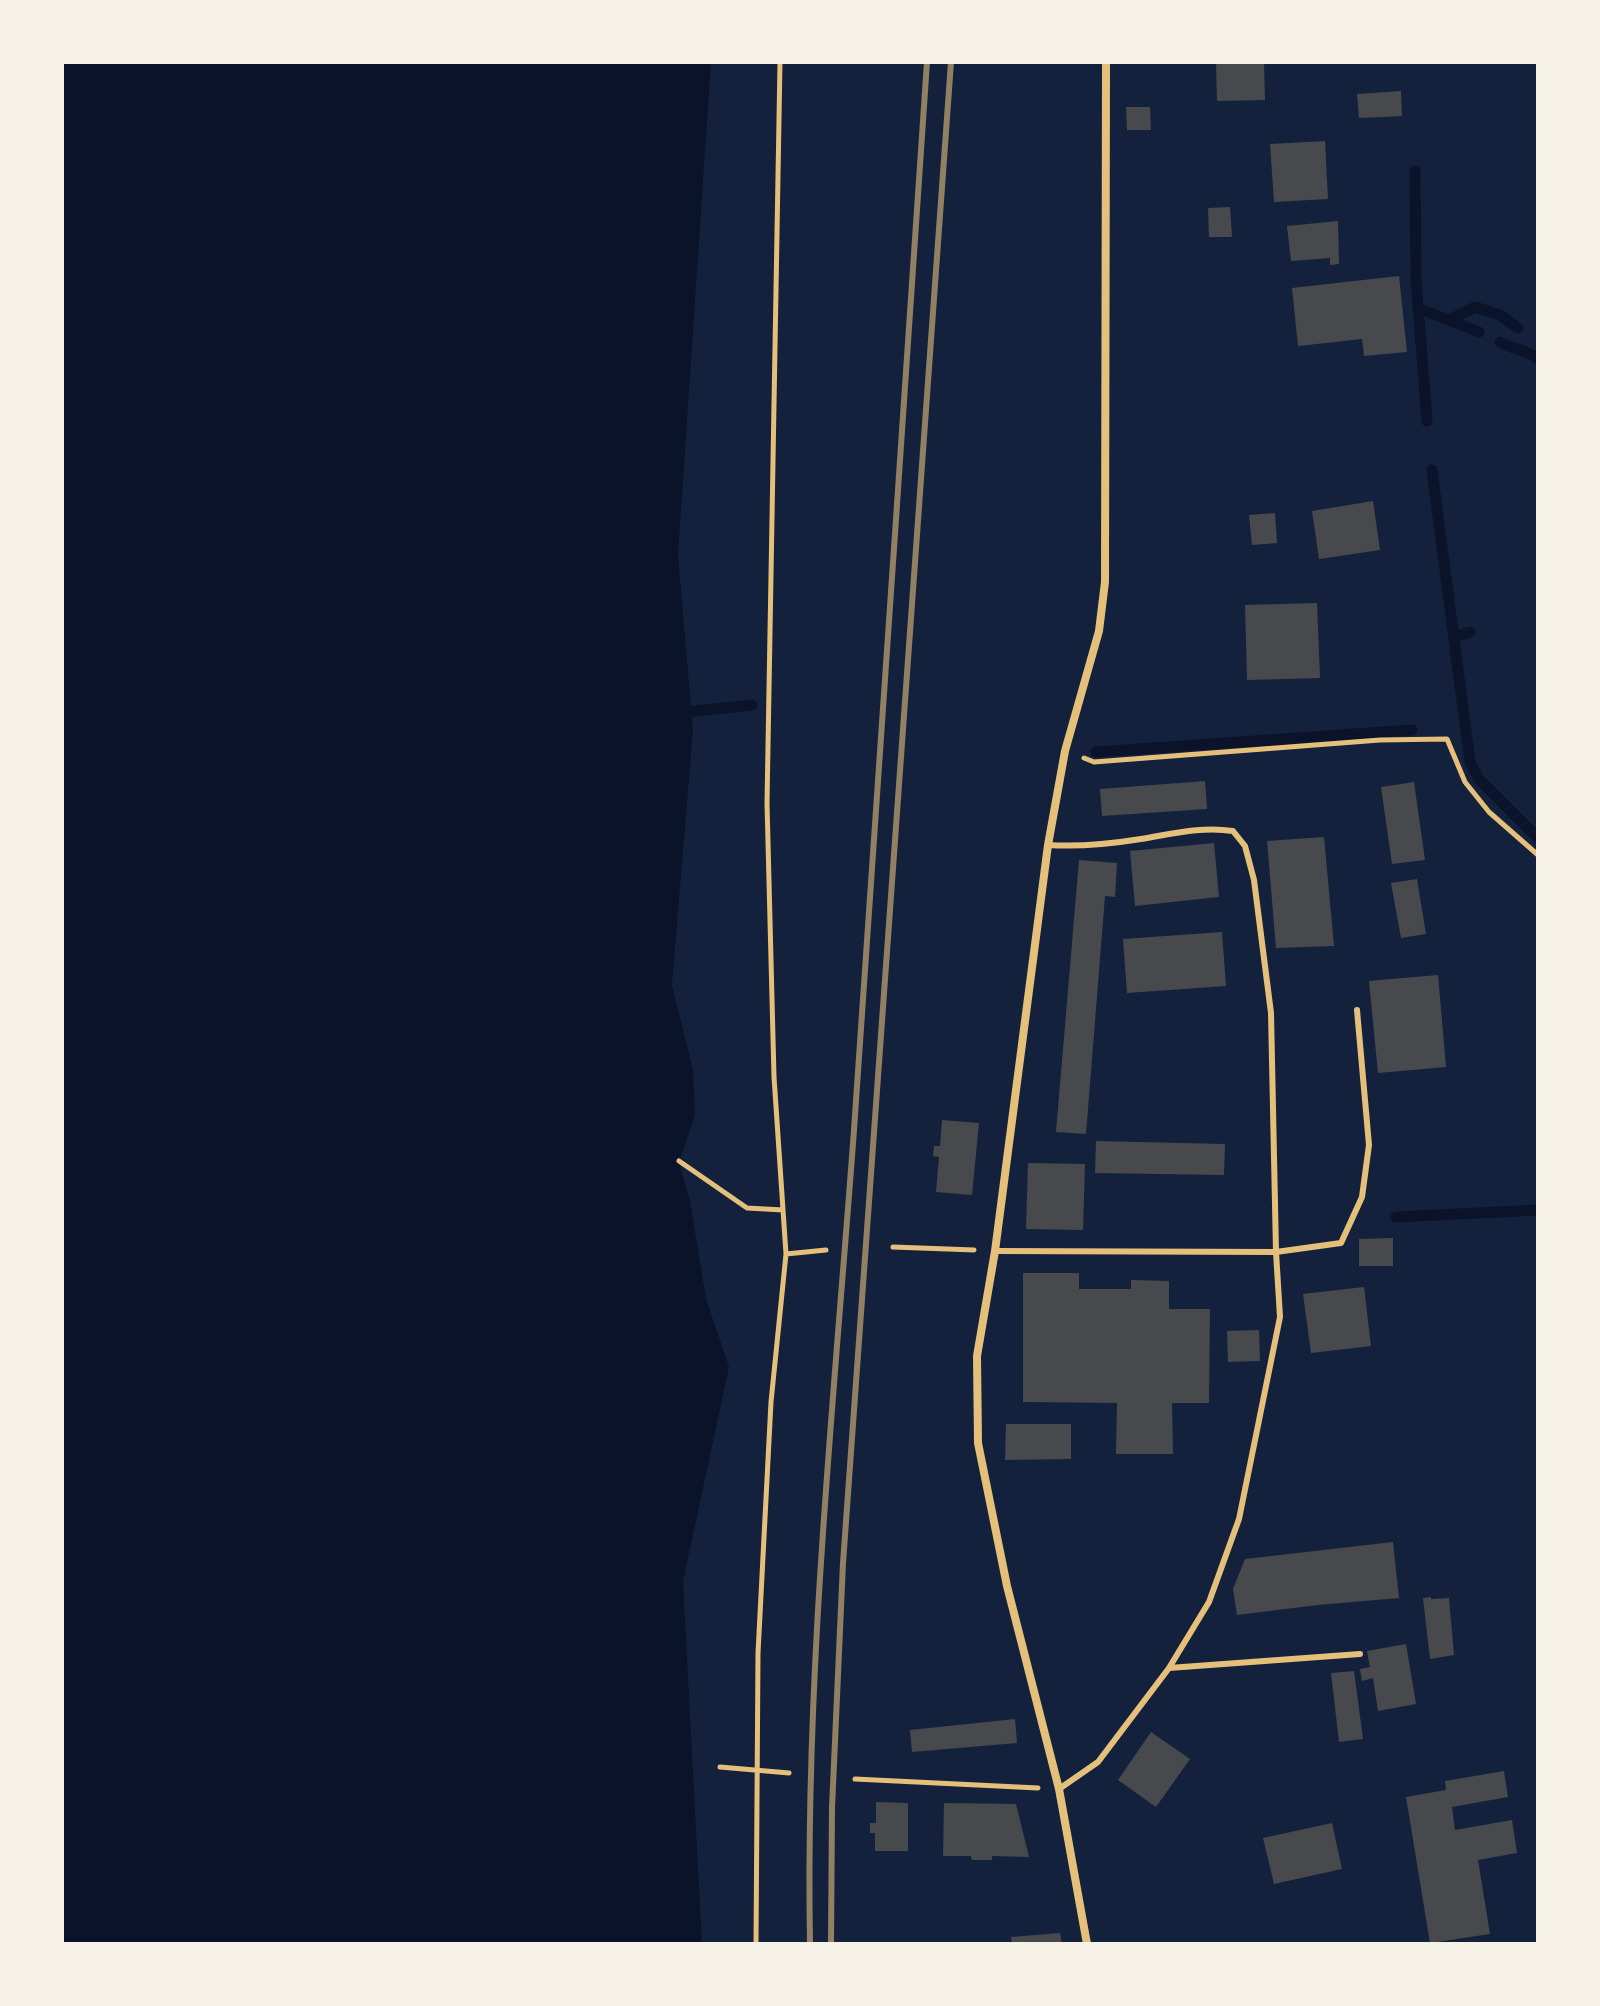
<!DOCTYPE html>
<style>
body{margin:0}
#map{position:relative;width:1600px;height:2006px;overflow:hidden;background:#14213d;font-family:"Noto Serif",serif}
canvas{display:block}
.frame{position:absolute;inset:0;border:64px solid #f6f1e7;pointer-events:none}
</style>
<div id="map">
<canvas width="1600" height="2006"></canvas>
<div class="frame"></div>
</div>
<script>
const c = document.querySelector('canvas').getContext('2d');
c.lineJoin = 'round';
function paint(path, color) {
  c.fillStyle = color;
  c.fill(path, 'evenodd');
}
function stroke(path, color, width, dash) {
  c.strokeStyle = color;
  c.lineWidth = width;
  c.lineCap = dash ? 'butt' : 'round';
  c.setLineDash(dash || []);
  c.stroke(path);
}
const water = new Path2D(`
 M62 62H711L678 555 693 730 672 985 693 1070 695 1115 679 1162 690 1201 706 1299 729 1367 683 1581 702 1944H62Z`);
const stream = new Path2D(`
 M1415 171 1416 280 1427 421
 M1418 308 1479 332
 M1449 320 1475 307 1500 315 1518 328
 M1500 342C1513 350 1526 349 1538 359
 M1432 470 1470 762 1479 779 1538 838
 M1454 637 1470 632
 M677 713 752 705
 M1096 752 1412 730
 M1396 1217 1538 1210`);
const building = new Path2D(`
 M1216 62H1264L1265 100 1217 101Z
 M1401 91 1402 116 1359 118 1357 94Z
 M1126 107H1150L1151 130H1127Z
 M1325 141 1328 199 1274 202 1270 144Z
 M1230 207 1232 237H1209L1208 208Z
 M1338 221 1339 264 1330 265V258L1291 261 1287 226Z
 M1399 276 1407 352 1364 356 1362 339 1298 346 1292 288Z
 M1373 501 1380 550 1319 559 1312 511Z
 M1275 513 1277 543 1252 545 1249 515Z
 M1317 603 1320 678 1247 680 1245 605Z
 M1205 781 1207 809 1102 816 1100 789Z
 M1414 782 1425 860 1392 864 1381 787Z
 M1324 837 1334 946 1276 948 1267 841Z
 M1214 843 1219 897 1135 906 1130 851Z
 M1079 860 1117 863 1115 897 1105 896 1086 1134 1056 1132Z
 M1417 879 1426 934 1401 938 1391 883Z
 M1222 932 1226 986 1127 993 1123 939Z
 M1438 975 1446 1067 1378 1073 1369 981Z
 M942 1120 979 1123 972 1195 936 1192 939 1157 933 1156 934 1146H940Z
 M1096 1141 1225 1144 1224 1175 1095 1173Z
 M1028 1163 1085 1164 1083 1230 1026 1229Z
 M1393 1238V1266H1359V1239Z
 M1023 1273H1079V1289H1131V1280L1169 1281V1309H1210L1209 1403H1172L1173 1454H1116L1117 1403 1023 1402Z
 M1364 1287 1371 1346 1311 1353 1303 1294Z
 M1259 1330 1260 1361 1228 1362 1227 1331Z
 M1006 1424H1071V1459L1005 1460Z
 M1393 1542 1399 1598 1318 1605 1237 1615 1233 1589 1245 1559Z
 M1431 1597V1599L1449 1598 1454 1655 1430 1659 1423 1598Z
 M1406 1644 1416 1704 1378 1711 1373 1678 1362 1681 1360 1669 1370 1667 1367 1651Z
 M1354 1671 1363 1739 1339 1742 1331 1673Z
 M1015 1719 1017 1743 912 1752 910 1730Z
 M1151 1732 1190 1759 1156 1807 1118 1780Z
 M1504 1771 1508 1797 1452 1807 1455 1830 1512 1820 1517 1853 1478 1860 1490 1934 1430 1943 1406 1797 1446 1790 1445 1781Z
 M876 1802 908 1803V1851H875V1833H870V1823H876Z
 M944 1803 1016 1804 1029 1857 992 1856V1860H972L971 1856H943Z
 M1332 1823 1342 1869 1274 1884 1263 1838Z
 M1060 1933 1062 1944H1012L1011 1937Z`);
const path = new Path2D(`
 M1084 758 1094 762 1380 740 1447 739 1465 782 1489 812 1538 855
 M679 1161 747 1208 783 1210
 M893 1247 974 1250
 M786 1254 826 1250
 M720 1767 789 1773
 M855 1779 1038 1788
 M756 1944 758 1653 771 1402 786 1254 774 1077 767 803 780 62`);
const service = new Path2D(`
 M1048 845C1079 847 1110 844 1141 839 1172 834 1201 826 1233 831L1245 846 1254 880 1271 1013 1276 1252 1280 1317 1239 1519 1209 1602 1169 1668 1098 1762 1059 1789
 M995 1251 1276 1252 1341 1243 1362 1197 1369 1145 1357 1010
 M1169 1668 1360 1654`);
const minor = new Path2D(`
 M1087 1944 1059 1789 1007 1586 978 1443 977 1356 995 1251 1048 845 1065 751 1099 631 1105 582 1106 62`);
const rail = new Path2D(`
 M810 1944C805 1672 834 1401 854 1130 880 774 902 418 927 62
 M831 1944 832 1808 843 1563 951 62`);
paint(water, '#0b132b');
stroke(stream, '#0b132b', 11);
paint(building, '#48494c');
stroke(path, '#e5c07b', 5);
stroke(service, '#e5c07b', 6);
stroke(minor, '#e5c07b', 8);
stroke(rail, '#918062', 6);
</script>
